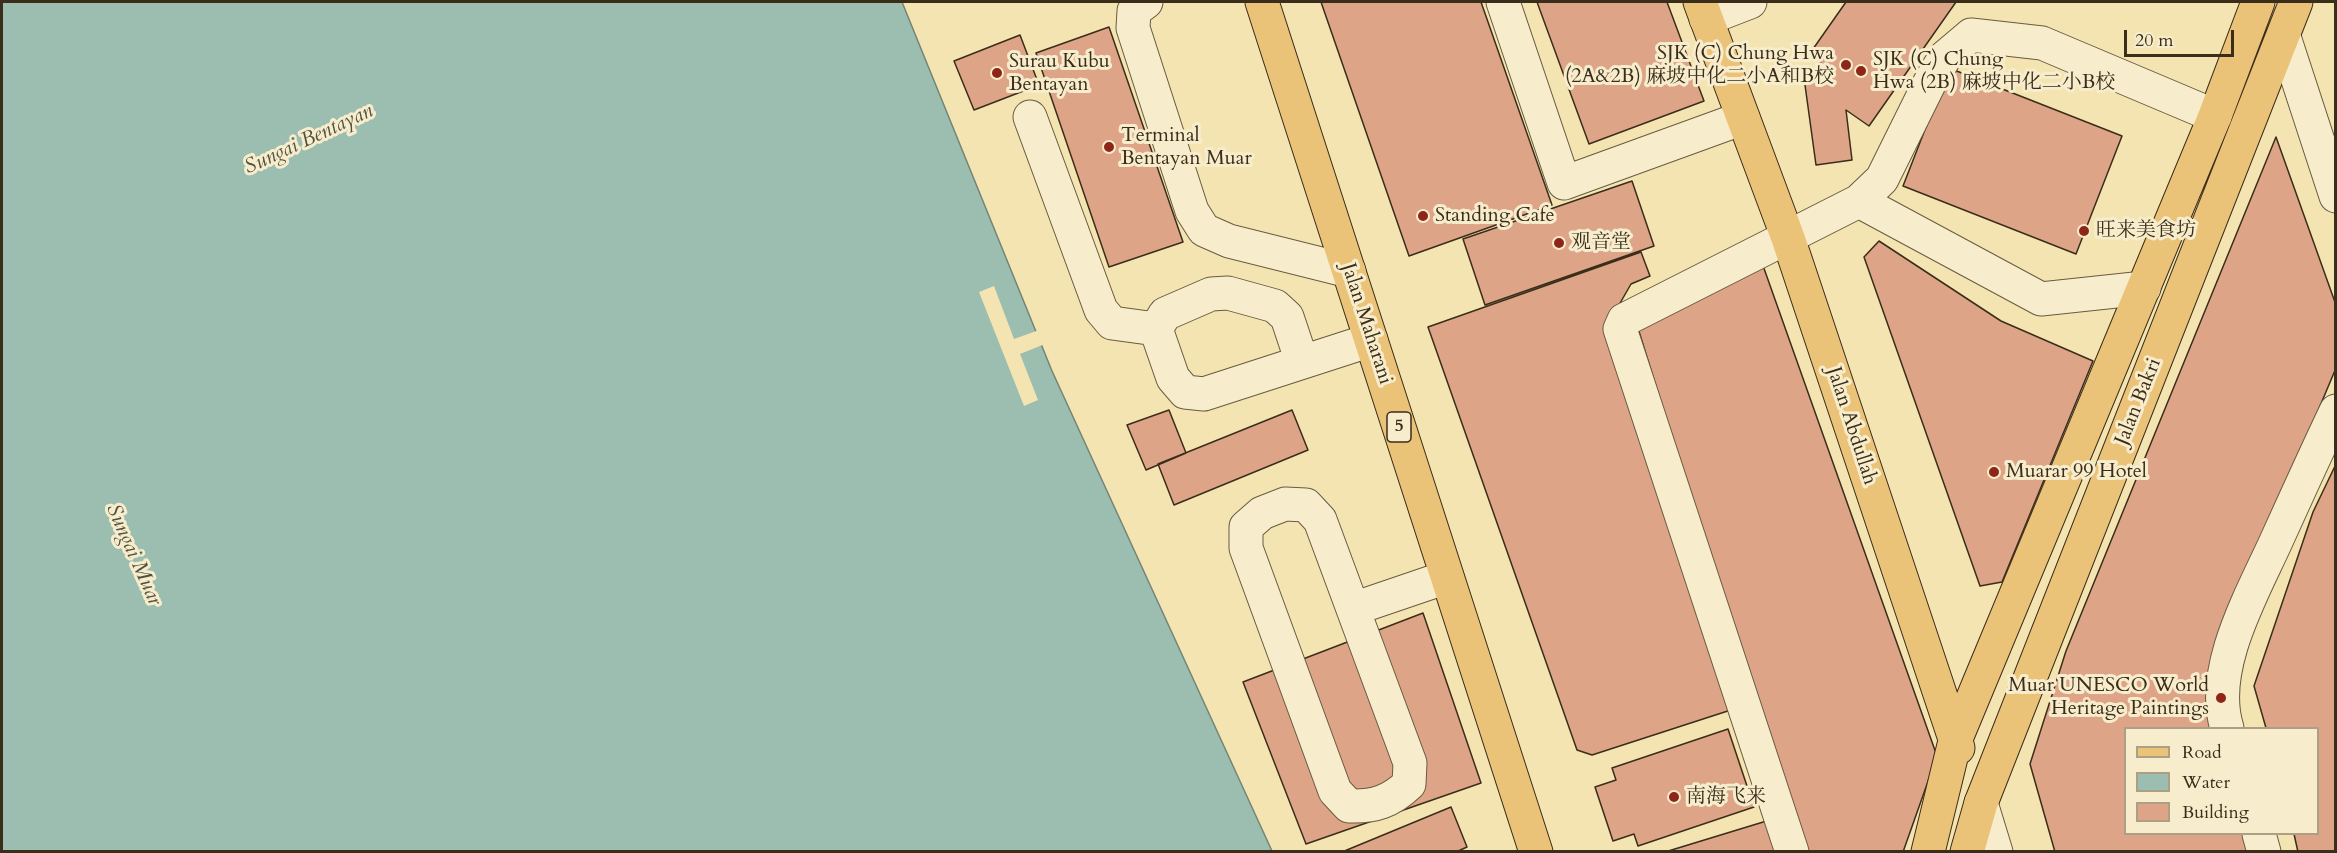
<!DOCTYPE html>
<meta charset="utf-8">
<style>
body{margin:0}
#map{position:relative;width:2337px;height:853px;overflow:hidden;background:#f3e4b1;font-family:Cardo,serif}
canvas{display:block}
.frame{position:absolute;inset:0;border:3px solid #3a2d1a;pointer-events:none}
.legend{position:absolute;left:2124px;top:727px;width:195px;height:108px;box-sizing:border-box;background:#f7edcc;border:2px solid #aba085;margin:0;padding:8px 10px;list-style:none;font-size:18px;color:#3a2d1a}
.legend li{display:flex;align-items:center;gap:12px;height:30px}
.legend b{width:30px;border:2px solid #aba085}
.scale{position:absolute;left:2124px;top:30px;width:110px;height:27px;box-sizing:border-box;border:3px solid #3a2d1a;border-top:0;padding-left:8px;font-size:18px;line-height:21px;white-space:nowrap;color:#3a2d1a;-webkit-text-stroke:4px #f7edcc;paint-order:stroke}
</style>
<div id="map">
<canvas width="2337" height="853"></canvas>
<div class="frame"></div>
<ul class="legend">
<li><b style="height:8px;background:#eac278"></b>Road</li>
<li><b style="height:16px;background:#9bbeb0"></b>Water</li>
<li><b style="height:16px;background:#dda488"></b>Building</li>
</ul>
<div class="scale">20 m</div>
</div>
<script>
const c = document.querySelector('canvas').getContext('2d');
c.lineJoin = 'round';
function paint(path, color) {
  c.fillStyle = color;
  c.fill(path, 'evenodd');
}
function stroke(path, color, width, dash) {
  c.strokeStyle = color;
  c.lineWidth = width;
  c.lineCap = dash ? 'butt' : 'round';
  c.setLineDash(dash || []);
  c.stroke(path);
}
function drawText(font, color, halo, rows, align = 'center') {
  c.font = font + ' Cardo,"Noto Serif SC",serif';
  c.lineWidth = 6;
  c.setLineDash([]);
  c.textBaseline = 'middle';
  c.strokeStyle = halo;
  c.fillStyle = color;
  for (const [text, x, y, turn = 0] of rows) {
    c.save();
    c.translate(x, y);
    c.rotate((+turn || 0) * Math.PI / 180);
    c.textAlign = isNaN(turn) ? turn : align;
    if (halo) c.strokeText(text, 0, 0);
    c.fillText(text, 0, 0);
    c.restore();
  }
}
const water = new Path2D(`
 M2 2H902L1052 371 1272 851 2 852Z`);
const pier = new Path2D(`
 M994 286 1014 339 1039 330 1045 344 1020 354 1038 400 1024 406 979 292Z`);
const building = new Path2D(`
 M1321 2H1481L1552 205 1409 256Z
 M1537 2H1667L1704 101 1589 144Z
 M1846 2H1956L1869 126 1846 110 1852 160 1816 165 1805 85 1825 56 1813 49Z
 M1109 27 1183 242 1109 267 1036 53Z
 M1020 35 1039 85 974 110 954 61Z
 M1949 68 2122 136 2076 254 1903 186Z
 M2276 137 2336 305V368L2217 651 2214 728H2126V834H2243L2249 852H2055L2030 764 2066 651Z
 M1632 181 1654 246 1485 305 1463 239Z
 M1879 241 2001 321 2093 361 2002 582 1980 586 1864 257Z
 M1641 252 1650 276 1631 284 1607 326 1737 708 1592 755 1577 750 1428 327Z
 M1761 260 1937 756 1903 852H1800L1637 325Z
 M1169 410 1186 453 1146 470 1127 425Z
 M1292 410 1308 450 1174 505 1158 464Z
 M2336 464V852H2298L2294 834H2318V728H2266L2254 686 2313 512Z
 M1423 613 1481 783 1306 844 1243 682Z
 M1728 729 1754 807 1638 846 1634 834 1613 841 1595 787 1616 780 1612 768Z
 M1451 807 1467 847 1456 852H1342Z
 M1773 819 1782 852H1665Z`);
const minor = new Path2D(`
 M1146 2 1134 11 1133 28 1192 211 1204 230 1229 241 1349 271
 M1503 2 1564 183 1743 118
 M1706 19 1750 2
 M2284 37 2336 196
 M1030 117 1101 310 1112 323 1156 329
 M1859 201 2041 299 2144 288
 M1302 362 1287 317 1275 306 1228 293 1211 294 1165 314 1156 329 1173 378 1185 392 1204 394 1371 340
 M1285 504 1306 505 1320 520 1410 763 1409 784C1391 801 1375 807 1349 806L1335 791 1246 548V527L1262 513Z
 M1353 609 1447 577
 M2227 728C2208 668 2254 591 2278 537 2297 495 2316 453 2336 411
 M1981 803 1996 852
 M2259 834 2264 852
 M1792 852 1620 329 1624 320 1859 201 1882 179 1931 80 1945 57 1971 35 2042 43 2215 116`);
const major = new Path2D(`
 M1262 2 1536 852
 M1700 2 1788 238 1958 748
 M1928 852 1955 741 2215 116 2258 2
 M1967 852 1981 803 2296 2`);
const markers = [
 [1846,65,6,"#8f2418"],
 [1861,71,6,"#8f2418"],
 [997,73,6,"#8f2418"],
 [1109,147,6,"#8f2418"],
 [1423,216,6,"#8f2418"],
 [2084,231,6,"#8f2418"],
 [1559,243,6,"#8f2418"],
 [1994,472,6,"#8f2418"],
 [2221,698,6,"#8f2418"],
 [1674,797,6,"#8f2418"]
];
const shields = [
 [1399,427,24]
];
const shieldNames = [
 ["5",1399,427]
];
const poiNames = [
 ["SJK (C) Chung Hwa",1834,54,"right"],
 ["(2A&2B) 麻坡中化二小A和B校",1834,77,"right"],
 ["SJK (C) Chung",1873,60],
 ["Hwa (2B) 麻坡中化二小B校",1873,83],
 ["Surau Kubu",1009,62],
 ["Bentayan",1009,85],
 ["Terminal",1121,136],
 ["Bentayan Muar",1121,159],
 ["Standing Cafe",1435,216],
 ["旺来美食坊",2096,231],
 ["观音堂",1571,243],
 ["Muarar 99 Hotel",2006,472],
 ["Muar UNESCO World",2209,686,"right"],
 ["Heritage Paintings",2209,709,"right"],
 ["南海飞来",1686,797]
];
const streetNames = [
 ["Jalan Maharani",1366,324,72],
 ["Jalan Bakri",2139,402,-68],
 ["Jalan Abdullah",1851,426,72]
];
const waterNames = [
 ["Sungai Bentayan",309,140,-25],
 ["Sungai Muar",133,555,66]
];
paint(water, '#9bbeb0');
stroke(water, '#748474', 1.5);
paint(pier, '#f3e4b1');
paint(building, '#dda488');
stroke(building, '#3a2d1a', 1.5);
stroke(minor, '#685b40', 35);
stroke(major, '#3a2d1a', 35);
stroke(minor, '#f7edcc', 33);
stroke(major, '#eac278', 33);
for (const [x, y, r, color] of markers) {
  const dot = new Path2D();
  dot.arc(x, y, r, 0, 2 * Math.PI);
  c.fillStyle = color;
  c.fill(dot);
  stroke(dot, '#f7edcc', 2);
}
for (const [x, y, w] of shields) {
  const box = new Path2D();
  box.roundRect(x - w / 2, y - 15, w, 30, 4.5);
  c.fillStyle = '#f7edcc';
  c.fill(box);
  stroke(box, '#3a2d1a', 1.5);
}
drawText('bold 18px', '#3a2d1a', null, shieldNames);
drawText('20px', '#3a2d1a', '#f7edcc', poiNames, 'left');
drawText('20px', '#3a2d1a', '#f7edcc', streetNames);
drawText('italic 21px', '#525140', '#f7edcc', waterNames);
</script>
